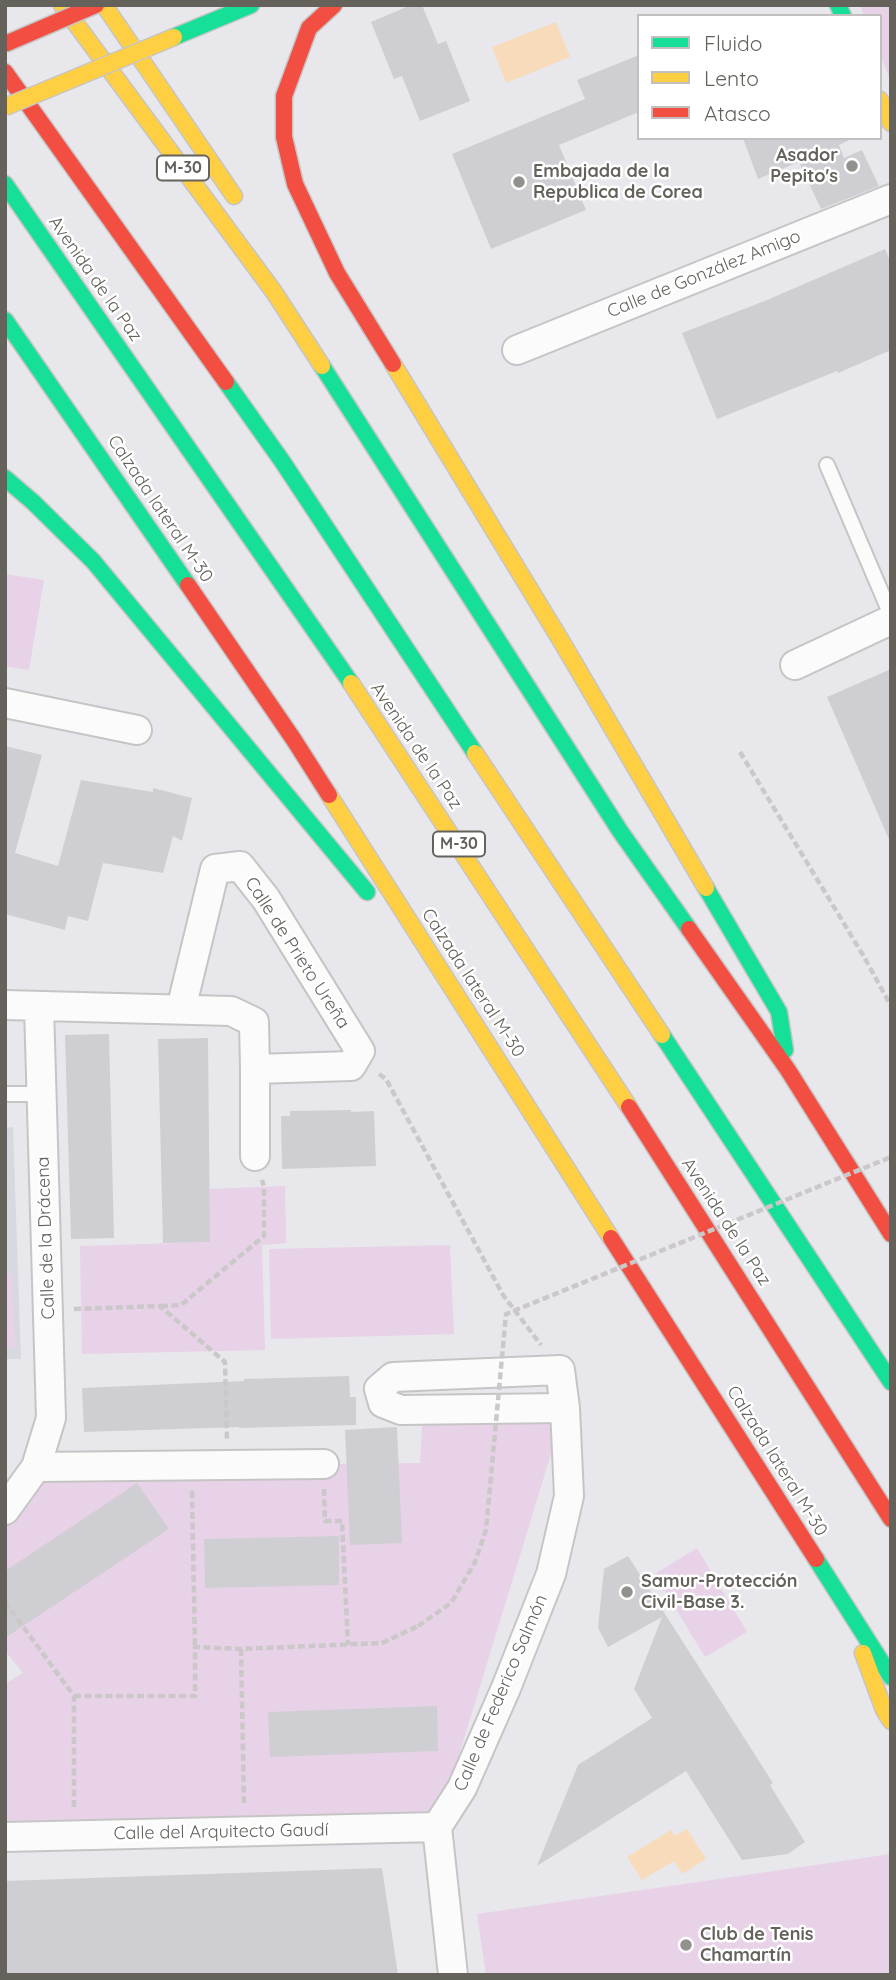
<!DOCTYPE html>
<meta charset="utf-8">
<style>
body{margin:0}
#map{position:relative;width:896px;height:1980px;overflow:hidden;background:#e7e7ec;font-family:Quicksand,sans-serif}
canvas{display:block}
.frame{position:absolute;inset:0;border:7px solid #65625c;pointer-events:none}
.legend{position:absolute;left:637px;top:14px;width:245px;height:126px;box-sizing:border-box;background:#fff;border:2px solid #c1c0be;margin:0;padding:9px 12px;list-style:none;font-size:21px;color:#65625c}
.legend li{display:flex;align-items:center;gap:14px;height:35px}
.legend b{width:35px;border:2px solid #c1c0be}
</style>
<div id="map">
<canvas width="896" height="1980"></canvas>
<div class="frame"></div>
<ul class="legend">
<li><b style="height:9px;background:#16e098"></b>Fluido</li>
<li><b style="height:9px;background:#ffcf43"></b>Lento</li>
<li><b style="height:9px;background:#f24e42"></b>Atasco</li>
</ul>
</div>
<script>
const c = document.querySelector('canvas').getContext('2d');
c.lineJoin = 'round';
function paint(path, color) {
  c.fillStyle = color;
  c.fill(path, 'evenodd');
}
function stroke(path, color, width, dash) {
  c.strokeStyle = color;
  c.lineWidth = width;
  c.lineCap = dash ? 'butt' : 'round';
  c.setLineDash(dash || []);
  c.stroke(path);
}
function drawText(font, color, halo, rows, align = 'center') {
  c.font = font + ' Quicksand,sans-serif';
  c.lineWidth = 5;
  c.setLineDash([]);
  c.textBaseline = 'middle';
  c.strokeStyle = halo;
  c.fillStyle = color;
  for (const [text, x, y, turn = 0] of rows) {
    c.save();
    c.translate(x, y);
    c.rotate((+turn || 0) * Math.PI / 180);
    c.textAlign = isNaN(turn) ? turn : align;
    if (halo) c.strokeText(text, 0, 0);
    c.fillText(text, 0, 0);
    c.restore();
  }
}
const education = new Path2D(`
 M13 1127 21 1359H5V1128Z`);
const green = new Path2D(`
 M860 5H891V81L880 55V16H864Z
 M5 574 44 580 29 670 5 666Z
 M285 1186 286 1243 262 1245 265 1350 82 1354 80 1246 210 1242 209 1189Z
 M450 1245 454 1334 271 1339 269 1249Z
 M12 1273 15 1347H5V1274Z
 M565 1408 437 1827 5 1837V1684L23 1673 5 1651V1496L36 1467 420 1463 423 1410Z
 M697 1548 747 1632 705 1657 655 1574Z
 M891 1854V1975H486L477 1914Z`);
const water = new Path2D(`
 M556 22 570 57 506 83 492 47Z
 M687 1829 706 1859 682 1874 674 1861 642 1880 627 1857 671 1830 675 1836Z`);
const building = new Path2D(`
 M411 5H422L438 44 446 41 470 101 420 121 402 76 394 79 371 22Z
 M639 55V112L559 145 586 210 491 249 452 154 585 99 577 80Z
 M743 138H854L839 145 844 158 862 150 879 186 821 209 799 162 758 179Z
 M885 249 891 263V350L838 373 837 371 717 419 682 333 767 300Z
 M891 669V844L827 697Z
 M5 746 42 755 15 853 58 866 81 780 153 792V788L192 798 182 841 173 836 163 873 103 863 88 921 68 916 65 930 5 914Z
 M109 1034 114 1238 71 1239 65 1035Z
 M208 1038 210 1242 163 1243 158 1039Z
 M351 1110V1112L374 1111 376 1166 282 1169 281 1116H290V1111Z
 M349 1376 350 1397H356V1425L239 1428V1427L84 1432 82 1388 244 1381V1379Z
 M397 1427 402 1543 350 1545 345 1430Z
 M137 1483 169 1529 5 1638V1571Z
 M339 1536V1585L205 1588 204 1539Z
 M628 1556 773 1783 770 1785 805 1842 788 1854 742 1860 686 1771 537 1866 578 1765 652 1718 634 1689 662 1617 608 1647 598 1628 604 1569Z
 M437 1706 438 1751 270 1757 268 1712Z
 M382 1868 398 1975H5V1881Z`);
const path = new Path2D(`
 M740 752 863 955 891 1006
 M379 1074 386 1079 503 1295 541 1345
 M161 1306 181 1305 264 1236V1187L262 1180
 M74 1309 160 1306 225 1362 227 1440
 M324 1489 325 1521H342L348 1645
 M192 1491 195 1647
 M5 1602 74 1696V1809
 M241 1649 244 1805
 M74 1696H195V1647L241 1649 382 1643 418 1626`);
const lane = new Path2D(`
 M827 465 891 615
 M5 1094H42`);
const street = new Path2D(`
 M517 350 891 199
 M795 665 891 620
 M5 703 137 730
 M5 1005 231 1011 254 1022 255 1069 351 1066 360 1051 266 899 240 866 215 869 181 1009
 M255 1069V1156
 M36 1467 324 1464
 M5 1510 36 1467 51 1418 39 1007
 M5 1837 437 1827
 M453 1975 437 1827 462 1788 506 1688 551 1574 569 1496 565 1408 560 1370 393 1377 379 1389 383 1403 401 1410 565 1408`);
const fast = new Path2D(`
 M838 5 843 16
 M174 37 251 5
 M5 184 351 683
 M5 320 188 585
 M322 366 620 831 689 929
 M226 382 282 461 475 753
 M5 478 33 502 93 561 367 892
 M706 888 779 1012 785 1050
 M662 1035 891 1382
 M816 1559 891 1677`);
const slow = new Path2D(`
 M62 5 274 292 322 366
 M104 5 234 196
 M880 100 891 123
 M393 364 563 644 706 888
 M351 683 629 1107
 M475 753 662 1035
 M329 795 611 1238
 M863 1653 884 1710 891 1721`);
const jam = new Path2D(`
 M334 5 309 28 284 96V137L295 184 337 273 393 364
 M5 72 226 382
 M188 585 294 740 329 795
 M689 929 788 1070 891 1234
 M629 1107 891 1519
 M611 1238 816 1559`);
const pathBridge = new Path2D(`
 M418 1626 451 1603 475 1562 486 1530 506 1314 891 1157`);
const slowBridge = new Path2D(`
 M5 107 174 37`);
const jamBridge = new Path2D(`
 M5 44 96 5`);
const markers = [
 [852,166,7,"#92918e"],
 [519,182,7,"#92918e"],
 [627,1592,7,"#92918e"],
 [686,1945,7,"#92918e"]
];
const shields = [
 [183,168,52],
 [459,844,52]
];
const shieldNames = [
 ["M-30",183,168],
 ["M-30",459,844]
];
const poiNames = [
 ["Asador",838,156,"right"],
 ["Pepito's",838,177,"right"],
 ["Embajada de la",533,172],
 ["Republica de Corea",533,193],
 ["Samur-Protección",641,1582],
 ["Civil-Base 3.",641,1603],
 ["Club de Tenis",700,1935],
 ["Chamartín",700,1956]
];
const streetNames = [
 ["Calle de González Amigo",704,274,-22],
 ["Avenida de la Paz",95,279,55],
 ["Calzada lateral M-30",160,509,56],
 ["Avenida de la Paz",416,746,56],
 ["Calle de Prieto Ureña",297,953,57],
 ["Calzada lateral M-30",473,983,57],
 ["Avenida de la Paz",726,1222,57],
 ["Calle de la Drácena",46,1238,-92],
 ["Calzada lateral M-30",777,1461,58],
 ["Calle de Federico Salmón",501,1693,-67],
 ["Calle del Arquitecto Gaudí",221,1832,-1]
];
paint(education, '#d8d9e0');
paint(green, '#e8d2e7');
paint(water, '#f8dbba');
paint(building, '#cfcfd3');
stroke(lane, '#c6c5c5', 18);
stroke(street, '#c6c5c5', 32);
stroke(fast, '#c6c5c5', 19);
stroke(slow, '#c6c5c5', 19);
stroke(jam, '#c6c5c5', 19);
stroke(path, '#ccc7c9', 4.5, [7, 3.5]);
stroke(lane, '#fbfbfc', 14);
stroke(street, '#fbfbfc', 28);
stroke(fast, '#16e098', 16);
stroke(slow, '#ffcf43', 16);
stroke(jam, '#f24e42', 16);
stroke(slowBridge, '#c6c5c5', 19, []);
stroke(jamBridge, '#c6c5c5', 19, []);
stroke(pathBridge, '#ccc7c9', 4.5, [7, 3.5]);
stroke(slowBridge, '#ffcf43', 16);
stroke(jamBridge, '#f24e42', 16);
for (const [x, y, r, color] of markers) {
  const dot = new Path2D();
  dot.arc(x, y, r, 0, 2 * Math.PI);
  c.fillStyle = color;
  c.fill(dot);
  stroke(dot, '#fff', 2.5);
}
for (const [x, y, w] of shields) {
  const box = new Path2D();
  box.roundRect(x - w / 2, y - 12.5, w, 25, 5);
  c.fillStyle = '#fff';
  c.fill(box);
  stroke(box, '#65625c', 2);
}
drawText('bold 16px', '#65625c', null, shieldNames);
drawText('bold 18px', '#65625c', '#fff', poiNames, 'left');
drawText('18px', '#65625c', '#fff', streetNames);
</script>
